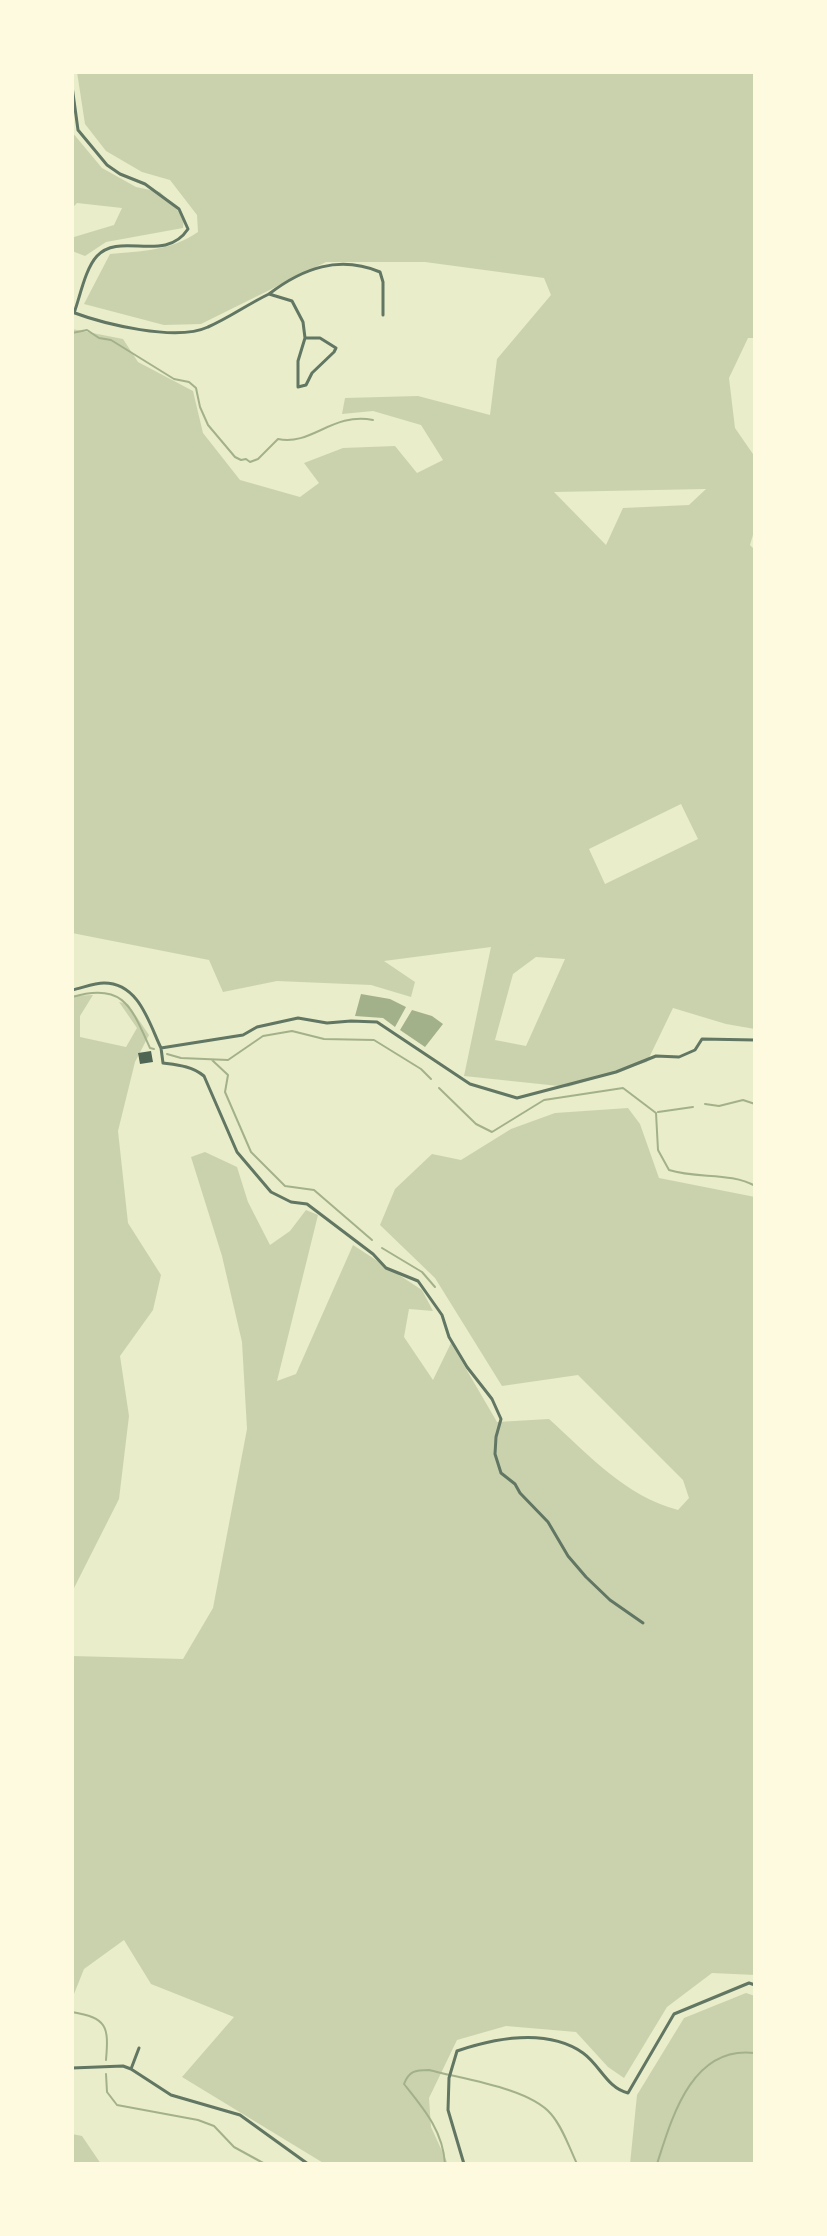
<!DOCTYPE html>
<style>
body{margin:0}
#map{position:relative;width:827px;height:2236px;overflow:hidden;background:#e9edc9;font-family:Spectral,serif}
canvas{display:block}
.frame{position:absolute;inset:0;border:74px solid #fefae0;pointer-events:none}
</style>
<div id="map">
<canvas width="827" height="2236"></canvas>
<div class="frame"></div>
</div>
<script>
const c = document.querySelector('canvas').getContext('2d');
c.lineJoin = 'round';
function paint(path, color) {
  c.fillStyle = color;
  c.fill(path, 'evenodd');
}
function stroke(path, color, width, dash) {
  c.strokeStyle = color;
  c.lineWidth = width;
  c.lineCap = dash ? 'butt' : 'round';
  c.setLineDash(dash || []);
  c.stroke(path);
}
const green = new Path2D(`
 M77 72H755V338H748L729 378 735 428 755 457V528L750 545 755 550V1029L726 1024 673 1008 647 1062 568 1087 464 1076 491 947 384 961 415 982 411 997 371 985 277 981 223 992 209 960 72 933V329L123 339 138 362 193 391 203 433 240 480 300 497 319 483 304 463 343 448 395 446 417 473 443 460 421 425 373 411 342 414 345 398 418 396 490 415 497 359 551 295 544 278 425 262H326L201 324 164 325 84 304 110 254C141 251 171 251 198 232L197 215 170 180 142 172 106 151 85 124ZM706 489 689 505 623 508 606 545 554 492ZM681 804 698 839 605 884 589 849ZM536 957 565 959 526 1046 495 1040 513 974Z
 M72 132 102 168 136 187 160 192 184 217 183 228 106 242 85 256 72 251 74 237 114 225 122 208 77 203 72 208Z
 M93 995 80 1016V1037L126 1047 137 1028 119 1002 128 1004 149 1035 135 1062 118 1131 128 1223 161 1275 153 1310 120 1356 129 1416 119 1499 72 1592V996Z
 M628 1108 640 1124 659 1178 755 1197V1975L712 1973 667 2007 624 2078 608 2067 576 2032 506 2026 457 2040 429 2098 431 2127 448 2164H325L182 2077 234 2017 151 1984 124 1940 84 1969 72 1999V1656L183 1659 213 1608 247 1429 242 1342 222 1256 191 1157 205 1152 237 1167 248 1202 270 1245 290 1231 306 1210 318 1215 277 1381 296 1374 353 1245 422 1290 433 1311 409 1309 404 1337 433 1380 451 1343 497 1422 549 1419C589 1455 625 1496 678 1510L689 1498 683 1480 578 1375 502 1386 435 1278 380 1225 395 1189 432 1154 461 1160 511 1129 555 1113Z
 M746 1993 755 1996V2164H630L637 2095 684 2018Z
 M72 2134 82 2136 101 2164H72Z`);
const water = new Path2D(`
 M361 994 390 999 406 1007 395 1027 383 1018 355 1016Z
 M412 1010 432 1016 443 1024 425 1047 400 1030Z`);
const stream = new Path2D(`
 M72 333 87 330 99 338 111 340 174 379 189 382 196 388 200 407 208 425 235 457 241 460 246 459 250 462 258 459 278 439C312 446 332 412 373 420
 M72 997C123 982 131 1006 150 1048L154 1049
 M167 1054 181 1058 228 1060 263 1036 292 1031 324 1039 374 1040 421 1069 431 1079
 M212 1060 228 1075 225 1092 251 1152 285 1186 314 1190 372 1240
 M439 1088 476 1124 492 1132 544 1100 623 1088 656 1113 658 1150 669 1170C697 1179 731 1172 755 1186
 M705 1104 719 1106 743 1100 755 1104
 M658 1112 693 1107
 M382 1248 422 1272 435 1287
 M72 2012C107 2018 109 2026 106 2060
 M106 2074 107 2092 117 2105 198 2120 214 2126 234 2147 265 2164
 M445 2164C443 2131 424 2109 404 2084 409 2071 415 2070 429 2070 462 2079 529 2088 551 2114 563 2128 569 2147 577 2164
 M657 2164C672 2117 692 2045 755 2053`);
const building = new Path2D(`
 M151 1051 153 1062 140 1064 138 1053Z`);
const minor = new Path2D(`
 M72 86 78 130 107 165 120 174 145 184 179 209 188 229C165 264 120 231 97 256 85 269 80 297 74 313
 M269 294C303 268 339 255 380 272L383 282V315
 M72 312C104 324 176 342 208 327 229 318 248 304 269 294L292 301 303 322 305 338 298 361V387L306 385 312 373 334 352 336 348 320 338H305
 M72 990C82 988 94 983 104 983 139 983 149 1023 161 1048L243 1035 257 1027 298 1018 327 1023 351 1021 377 1022 470 1084 517 1098 616 1072 656 1056 679 1057 695 1050 702 1039 755 1040
 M161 1048 163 1063C178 1065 192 1066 204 1076L237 1152 271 1192 291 1202 307 1204 373 1254 386 1268 418 1281 442 1315 449 1337 467 1367 492 1399 501 1419 496 1437 495 1454 501 1473 515 1484 520 1493 548 1522 568 1556 586 1577 610 1600 643 1623
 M72 2068 123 2066 131 2069 171 2095 240 2115 308 2164
 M131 2069 139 2048
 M464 2164 448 2110 449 2078 457 2051C496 2038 547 2028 583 2053 600 2065 607 2088 628 2093L674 2014 749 1983 755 1985`);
paint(green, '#cad2ad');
paint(water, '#a3b18a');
stroke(stream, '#a3b18a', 2);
paint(building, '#4f6655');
stroke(minor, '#617663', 3);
</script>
